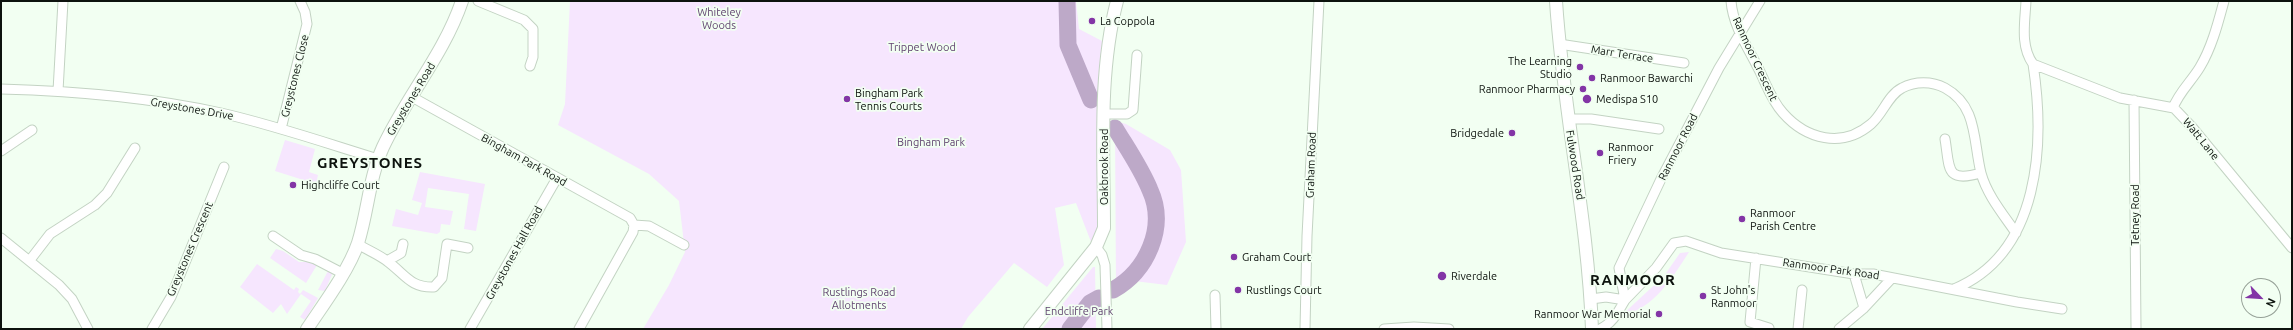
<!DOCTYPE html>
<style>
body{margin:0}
#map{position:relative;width:2293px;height:330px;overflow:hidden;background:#f2fff2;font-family:Ubuntu,sans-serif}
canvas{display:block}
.frame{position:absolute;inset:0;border:2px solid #0d130e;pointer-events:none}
.north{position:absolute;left:2241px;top:278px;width:40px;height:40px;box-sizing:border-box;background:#f2fff2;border:1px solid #96a197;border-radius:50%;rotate:115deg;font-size:11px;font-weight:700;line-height:16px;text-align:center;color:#0d130e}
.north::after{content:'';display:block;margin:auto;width:14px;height:18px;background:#8335a6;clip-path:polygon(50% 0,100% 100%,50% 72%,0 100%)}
</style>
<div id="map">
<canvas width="2293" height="330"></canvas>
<div class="frame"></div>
<div class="north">N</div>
</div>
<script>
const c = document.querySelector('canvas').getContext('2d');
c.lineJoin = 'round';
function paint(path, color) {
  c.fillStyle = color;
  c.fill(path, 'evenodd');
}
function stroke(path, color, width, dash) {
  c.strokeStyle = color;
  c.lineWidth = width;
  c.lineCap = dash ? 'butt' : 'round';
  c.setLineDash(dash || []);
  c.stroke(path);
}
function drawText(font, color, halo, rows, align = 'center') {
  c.font = font + ' Ubuntu,sans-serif';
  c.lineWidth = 3.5;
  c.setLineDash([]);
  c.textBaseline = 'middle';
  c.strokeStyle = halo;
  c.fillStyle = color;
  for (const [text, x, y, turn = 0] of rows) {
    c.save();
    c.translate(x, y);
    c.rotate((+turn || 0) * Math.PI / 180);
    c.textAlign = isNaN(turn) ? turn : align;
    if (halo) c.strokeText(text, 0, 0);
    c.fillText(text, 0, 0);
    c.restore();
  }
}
const green = new Path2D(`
 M570 1H1076L1079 29 1104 42 1102 229 1093 247 1076 203 1055 208 1064 265 1047 287 1014 263 968 317 961 329H643L669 285 685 252 679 201 649 174 558 125 565 104Z
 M1115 121 1126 124 1170 150 1181 170 1186 242 1167 285 1134 281 1116 294Z
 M285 140 315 149 309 172 318 175 316 184 275 171Z
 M420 172 485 184 476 231 464 229 469 194 428 188 425 207 453 211 450 225 441 224 440 232 437 234 392 226 396 209 418 215 422 203 412 200Z
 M276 249 283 251 299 262H310L333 272 325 291 318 290 328 271 317 265 306 283 270 258Z
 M1689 252C1672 278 1654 309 1622 315L1664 276 1680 253Z
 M257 264 294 290 296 287 299 289 298 292 300 294 303 290 318 298 305 320 300 317 311 301 301 294 287 314 281 304 273 313 240 287Z
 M1093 267H1095L1096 329H1042Z`);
const river = new Path2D(`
 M1067 1 1068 45 1091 100
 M1113 290C1147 271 1167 227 1150 190 1141 168 1127 148 1115 128
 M1070 329 1090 303 1099 298`);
const street = new Path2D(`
 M478 1 524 20 533 29V57L530 66
 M1731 1C1733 28 1751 52 1762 76 1768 89 1773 102 1783 113 1806 139 1842 149 1871 124 1883 114 1888 95 1902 88 1915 81 1932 81 1945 88 1978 106 1973 141 1981 173 1987 195 2003 214 2016 233
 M1559 44 1684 63
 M2033 64 2120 98 2174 108 2192 127 2292 248
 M1 89C75 91 149 97 221 113 274 125 326 143 378 159
 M58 91 63 1
 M412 97 630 218 634 225 649 226 684 245
 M2134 100 2136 329
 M2173 108C2179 92 2191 82 2200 67 2212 47 2218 23 2224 1
 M1103 114H1127L1133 110 1137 55
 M1568 119H1591L1659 129
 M281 129 307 24 305 12 300 1
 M1945 139C1950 169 1945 183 1981 173
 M1 151 32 130
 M273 236 301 255 315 259 342 273
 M1 238 59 285 72 299 88 329
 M358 244C367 250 378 254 387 261 405 274 410 288 434 287L442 278 447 244 468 248
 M1096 247 1102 255 1105 265 1107 329
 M1756 258 1750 322 1769 328
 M30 260 50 234 95 205 107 193 135 148
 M387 261 401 253 403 244
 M1854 274 1864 308
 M1954 289C2041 253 2045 143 2033 64 2020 46 2025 22 2026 1
 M1215 295 1216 329
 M1591 299 1606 297 1625 300C1618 312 1613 323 1600 329
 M1625 300 1656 268 1674 243 1686 241 1721 253 1854 274H1873L2017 302 2062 309
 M1625 300 1619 268 1661 179 1719 68 1760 1
 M152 329 171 297 224 167
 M470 329 557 178
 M579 329 633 232 634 225
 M1305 329 1307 236 1319 1
 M1384 329 1414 327 1449 329
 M1798 329 1802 290
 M1839 329 1864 308 1892 278`);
const secondary = new Path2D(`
 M1556 1C1563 111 1588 219 1592 329
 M307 329C323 305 349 270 358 243 368 211 369 178 383 147 407 96 444 54 462 1
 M1030 329 1096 247 1104 228C1104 153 1098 74 1117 1`);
const markers = [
 [1092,21,4,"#8335a6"],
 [1580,67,4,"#8335a6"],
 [1592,78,4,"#8335a6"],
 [1583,89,4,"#8335a6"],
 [847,99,4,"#8335a6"],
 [1587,99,5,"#8335a6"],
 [1512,133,4,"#8335a6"],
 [1600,153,4,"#8335a6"],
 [293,185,4,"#8335a6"],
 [1742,219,4,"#8335a6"],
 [1234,257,4,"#8335a6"],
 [1442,276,5,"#8335a6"],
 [1238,290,4,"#8335a6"],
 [1703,296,4,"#8335a6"],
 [1659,314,4,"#8335a6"]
];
const parkNames = [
 ["Whiteley",719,12],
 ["Woods",719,25],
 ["Trippet Wood",922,47],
 ["Bingham Park",931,142],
 ["Rustlings Road",859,292],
 ["Allotments",859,305],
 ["Endcliffe Park",1079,311]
];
const poiNames = [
 ["La Coppola",1100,21],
 ["The Learning",1572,61,"right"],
 ["Studio",1572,74,"right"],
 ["Ranmoor Bawarchi",1600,78],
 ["Ranmoor Pharmacy",1575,89,"right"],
 ["Bingham Park",855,93],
 ["Tennis Courts",855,106],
 ["Medispa S10",1596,99],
 ["Bridgedale",1504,133,"right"],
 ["Ranmoor",1608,147],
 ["Friery",1608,160],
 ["Highcliffe Court",301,185],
 ["Ranmoor",1750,213],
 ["Parish Centre",1750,226],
 ["Graham Court",1242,257],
 ["Riverdale",1451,276],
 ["Rustlings Court",1246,290],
 ["St John's",1711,290],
 ["Ranmoor",1711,303],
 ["Ranmoor War Memorial",1651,314,"right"]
];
const streetNames = [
 ["Marr Terrace",1622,54,9],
 ["Ranmoor Crescent",1755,59,65],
 ["Greystones Close",295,76,-76],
 ["Greystones Road",411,99,-59],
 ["Greystones Drive",192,109,10],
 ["Watt Lane",2201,139,51],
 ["Ranmoor Road",1678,147,-63],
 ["Bingham Park Road",524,160,29],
 ["Graham Road",1311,165,-88],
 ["Fulwood Road",1575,165,81],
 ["Oakbrook Road",1104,167,-90],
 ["Tetney Road",2135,215,-90],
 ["Greystones Crescent",190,249,-67],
 ["Greystones Hall Road",514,253,-61],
 ["Ranmoor Park Road",1831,269,8]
];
const districtNames = [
 ["GREYSTONES",370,163],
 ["RANMOOR",1633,280]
];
paint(green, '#f6e6fe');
stroke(river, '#bda9c8', 17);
stroke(street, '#c3d3c3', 11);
stroke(secondary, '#c3d3c3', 14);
stroke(street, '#fff', 9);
stroke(secondary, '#fff', 12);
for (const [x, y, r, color] of markers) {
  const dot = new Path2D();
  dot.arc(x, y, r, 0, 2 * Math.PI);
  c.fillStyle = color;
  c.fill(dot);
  stroke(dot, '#f2fff2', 1.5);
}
drawText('11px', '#624571', '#f2fff2', parkNames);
drawText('11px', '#0d130e', '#f2fff2', poiNames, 'left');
drawText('11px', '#0d130e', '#f2fff2', streetNames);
c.letterSpacing = '1px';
drawText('bold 15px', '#0d130e', '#f2fff2', districtNames);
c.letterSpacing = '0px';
</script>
